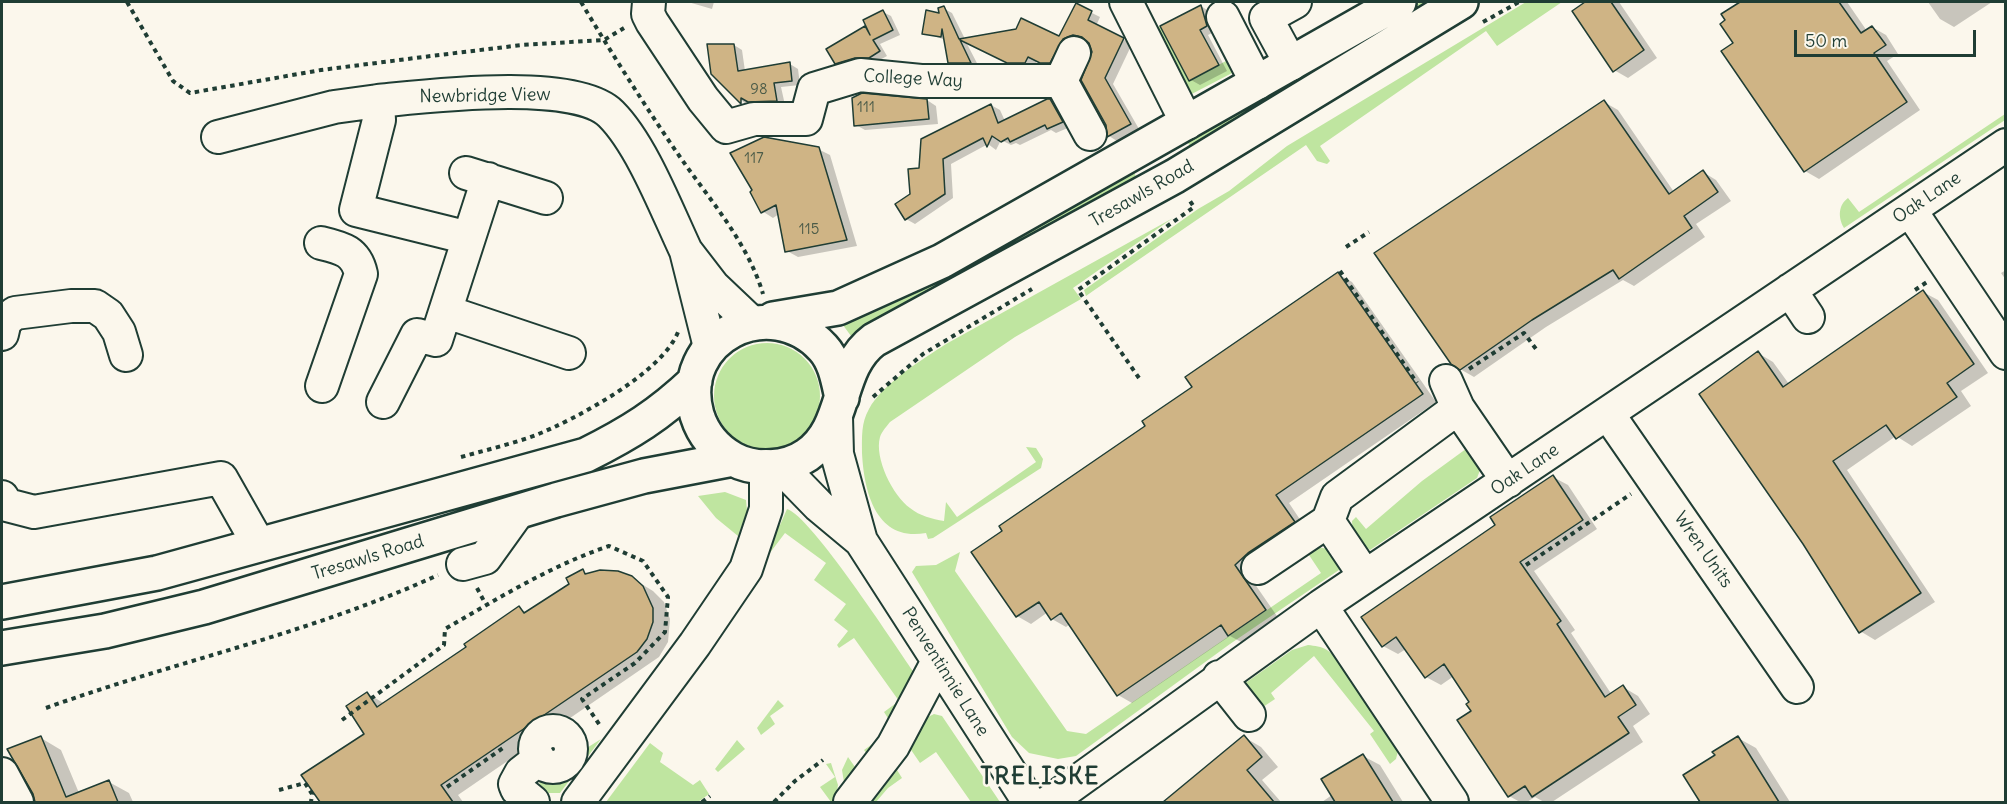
<!DOCTYPE html>
<style>
body{margin:0}
#map{position:relative;width:2007px;height:804px;overflow:hidden;background:#fbf7ec;font-family:Delius,sans-serif}
canvas{display:block}
.frame{position:absolute;inset:0;border:3px solid #1f3d34;pointer-events:none}
.scale{position:absolute;left:1794px;top:30px;width:182px;height:27px;box-sizing:border-box;border:3px solid #1f3d34;border-top:0;padding-left:8px;font-size:18px;line-height:21px;white-space:nowrap;color:#1f3d34;-webkit-text-stroke:4px #fbf7ec;paint-order:stroke}
</style>
<div id="map">
<canvas width="2007" height="804"></canvas>
<div class="frame"></div>
<div class="scale">50 m</div>
</div>
<script>
const c = document.querySelector('canvas').getContext('2d');
c.lineJoin = 'round';
function paint(path, color) {
  c.fillStyle = color;
  c.fill(path, 'evenodd');
}
function stroke(path, color, width, dash) {
  c.strokeStyle = color;
  c.lineWidth = width;
  c.lineCap = dash ? 'butt' : 'round';
  c.setLineDash(dash || []);
  c.stroke(path);
}
function drawText(font, color, halo, rows, align = 'center') {
  c.font = font + ' Delius,sans-serif';
  c.lineWidth = 5;
  c.setLineDash([]);
  c.textBaseline = 'middle';
  c.strokeStyle = halo;
  c.fillStyle = color;
  for (const [text, x, y, turn = 0] of rows) {
    c.save();
    c.translate(x, y);
    c.rotate((+turn || 0) * Math.PI / 180);
    c.textAlign = isNaN(turn) ? turn : align;
    if (halo) c.strokeText(text, 0, 0);
    c.fillText(text, 0, 0);
    c.restore();
  }
}
const green = new Path2D(`
 M1421 2H1433L1192 149 1184 137Z
 M1526 2H1562L1497 46 1486 31 1320 146 1330 161 1327 164 1317 161 1306 145 1093 291 1086 296 1084 290 1198 209 1229 191 1287 146Z
 M1160 26 1189 80 1230 59 1236 71 1184 98 1150 31Z
 M2005 114V120L1844 228C1838 218 1838 205 1848 198L1859 212Z
 M1131 167 1138 180 1013 251 872 320 851 336 840 321Z
 M1173 218 1073 288 1081 299 1015 337 890 422C887 426 882 431 880 437 874 458 893 496 910 508 920 516 932 519 944 521L946 502 957 517 1036 462 1026 447 1036 448 1043 459 1041 468 933 538 928 539 926 533C876 542 864 492 862 453 862 437 861 423 869 409 882 384 923 359 946 344Z
 M714 396a53 53 0 1 1 106 0a53 53 0 1 1-106 0Z
 M1470 446 1482 465 1477 478 1370 550 1353 536 1352 521 1356 517 1366 529 1422 481Z
 M725 492 746 500 747 511 738 536 716 518 698 496Z
 M787 509C811 516 894 644 913 671 910 700 868 773 846 794L842 770 848 757 855 767 869 757 864 750 878 740 891 723 884 712 899 701 854 638 839 648 837 645 848 631 834 620 846 604 814 580 826 563 785 533 763 562 775 523 780 525Z
 M1317 547 1328 549 1340 561 1339 570 1230 644 1076 756 1058 759 1029 753 1012 737 912 572 916 566 936 565 960 552 955 571 1067 731 1086 734 1321 573 1307 552Z
 M1308 645C1315 646 1321 646 1327 650 1344 661 1384 730 1398 751L1396 759 1390 764 1370 734 1374 731 1314 656 1271 693 1275 699 1260 709 1244 684 1292 650Z
 M778 700 784 706 770 716 775 724 761 735 757 728Z
 M934 714 942 716 1000 802H971L936 752 920 763 907 744 924 719Z
 M601 739 560 793H548L539 788 540 778C558 784 580 772 582 751Z
 M737 740 745 749 718 772 715 769Z
 M650 743 663 753 660 762 693 785 700 780 709 794 698 802H606Z
 M831 763 838 785 835 802H831L820 787 835 777 826 764Z
 M897 770 902 778 888 788 876 802H872Z`);
const shadow = new Path2D(`
 M688 2H714L712 9Z
 M1588 2H1619L1657 58 1628 78 1614 70 1574 11Z
 M1743 2H1847L1867 31 1872 27 1886 35 1898 54 1887 61 1920 110 1819 179 1805 171 1735 43 1723 15Z
 M1928 2H1992L1954 27 1940 19Z
 M1076 5 1100 17 1096 26 1132 44 1113 84 1139 129 1117 141 1109 136 1094 52 1088 40 1072 43 1050 67 1037 61 1034 67H1017L966 42 979 67H958L950 62 946 40 924 33 943 8 952 13 965 39 1060 38Z
 M1201 6 1210 12 1216 31 1208 35 1227 71 1200 85 1191 80Z
 M883 12 891 16 900 35 880 44 887 56 878 61 844 67 836 63 865 28 870 31Z
 M734 45 742 50 745 71 790 64 798 69 800 85 781 87 785 105 758 106 749 102V107L712 74Z
 M927 100 936 106 938 124 865 130 856 125Z
 M1050 100 1059 106 1070 127 1056 133 1051 130 1020 145 1016 143 1011 145 1001 140 996 150 988 144 951 164 953 198 915 224 906 219 921 169 991 105 1000 110 1005 121Z
 M1604 102 1618 110 1674 192 1703 172 1716 180 1731 201 1696 224 1705 237 1634 286 1623 280 1546 327 1474 377 1460 369Z
 M818 149 830 155 857 246 798 257 787 251 779 214 773 218 762 211Z
 M2006 270V280L2001 273Z
 M1338 274 1352 282 1436 402 1289 503 1307 530 1248 574 1279 619 1243 643 1230 636 1132 703 1118 695 1070 624 1066 627 1052 619 1048 612 1031 624 1017 616 1147 426Z
 M1923 292 1938 300 1988 373 1961 391 1971 406 1912 446 1896 436 1847 470 1935 602 1875 640 1860 631 1758 353 1773 362 1789 384Z
 M1553 477 1568 485 1597 529 1534 571 1575 630 1571 633 1612 695 1623 687 1638 696 1650 714 1633 726 1643 742 1552 802H1544L1535 797 1527 802H1520L1509 796 1471 703 1454 676 1441 685 1426 677 1406 649 1398 654 1383 646 1497 525Z
 M583 571 590 575 635 580 653 591 664 602 670 619 668 642 659 657 458 795 463 802H321L303 775 367 734V693L385 704 468 648 519 608 527 613 571 585Z
 M1244 737 1261 747 1278 767 1262 780 1281 802 1168 801Z
 M41 738 61 750 79 793 109 782 129 793 133 802H36Z
 M1738 738 1756 748 1790 802H1700L1717 756Z
 M1363 756 1380 765 1403 802H1322L1332 795Z`);
const building = new Path2D(`
 M1585 2H1611L1644 50 1613 72 1572 11Z
 M1740 2H1839L1861 33 1872 26 1886 45 1874 53 1907 102 1804 172 1721 51 1733 43 1720 24 1725 20 1721 14Z
 M1076 3 1092 11 1088 20 1124 38 1105 78 1131 124 1107 137 1106 125 1081 80 1092 52 1089 43 1082 37 1073 35 1063 39 1050 63H1040L1028 57 1025 63H1007L960 40 971 63H948L942 29 941 37 922 34 926 10 939 13 938 8 944 6 959 39 1016 29 1021 18 1059 36Z
 M1201 5 1207 26 1200 30 1219 65 1189 81 1160 26Z
 M883 10 893 30 873 40 880 51 869 58H855L835 64 826 49 865 26 870 35 863 20Z
 M707 44H734L738 71 790 62 792 81 774 83 777 101 748 102 741 98V104L711 74Z
 M862 93 927 99 929 119 854 126 852 98Z
 M1047 99H1050L1063 122 1047 129 1045 125 1010 142 1008 138 1001 142 992 136 987 147 983 138 943 159 945 194 905 220 895 204 910 194 908 169 919 168 921 139 991 104 998 123Z
 M1604 100 1669 194 1703 170 1718 192 1684 216 1692 228 1619 279 1613 270 1532 320 1460 370 1451 364 1374 253Z
 M764 137 819 147 847 240 785 252 776 205 761 213 750 192 752 190 730 153Z
 M1338 272 1423 394 1276 495 1295 522 1248 553 1235 565 1266 610 1228 636 1221 625 1117 696 1061 613 1051 620 1039 602 1016 617 971 552 1002 531 999 526 1145 426 1142 421 1192 387 1185 377Z
 M1923 290 1974 364 1947 383 1957 397 1896 439 1886 425 1833 461 1921 593 1859 633 1803 544 1699 394 1758 351 1783 387Z
 M1553 475 1583 520 1520 562 1561 621 1557 624 1605 697 1623 685 1636 705 1618 717 1629 733 1532 797 1525 786 1508 797 1457 720 1471 711 1466 704 1469 702 1444 664 1425 678 1396 637 1382 647 1361 617 1495 525 1490 517Z
 M583 569 585 574 600 570 618 571 632 576 643 586 653 608V622L647 639 637 652 441 785 453 802H320L301 775 364 734 346 706 367 692 377 707 466 647 464 644 519 606 524 613 569 584 566 578Z
 M1244 735 1262 757 1247 770 1274 802H1163Z
 M41 736 66 797 109 780 118 802H35L33 794 7 749Z
 M1738 736 1779 802H1700L1683 775 1715 755 1712 752Z
 M1363 754 1393 802H1335L1321 779Z`);
const path = new Path2D(`
 M127 2 173 81 190 93 321 70 431 56 522 45 604 40 624 28
 M581 2C612 54 645 106 680 157 710 200 748 243 763 294
 M1483 22 1519 2
 M1346 247 1369 232
 M1340 271 1417 383
 M1915 290 1927 282
 M1469 369 1524 333 1536 349
 M1139 378 1078 290 1194 207 1190 201
 M873 397 923 354 1032 289
 M461 457C486 450 512 444 536 435 576 419 662 373 678 332
 M1526 565 1631 494
 M477 588 485 603
 M46 708C176 661 312 633 438 575
 M342 720 444 645 445 629C499 598 550 566 609 546L643 561 668 597 665 632 635 663 582 699 601 727
 M447 787 503 748 505 751
 M279 790 305 783 312 794 311 802
 M702 802 710 796
 M774 802 795 781 823 760`);
const minor = new Path2D(`
 M649 2 648 14 652 22 703 99 726 127 754 119H806L814 89 860 75 921 81H1061L1090 134
 M1126 2 1187 123
 M1223 17 1257 83
 M1291 64 1266 18 1295 2
 M1061 81 1074 53
 M218 137 334 107 378 101
 M466 173 546 198
 M1910 210 2006 353
 M469 238 356 210 379 120 378 101C429 96 575 78 611 114 642 145 667 211 686 251
 M321 243C342 248 356 251 361 274L322 386
 M1790 290 1808 317
 M447 312 569 353
 M2 334 5 321 15 313 71 306H95L108 315 119 332 126 355
 M710 347 686 251 713 286 752 323
 M1446 381 1458 408 1508 481
 M383 402 417 335 436 340 488 179
 M1608 414 1797 687
 M836 417 837 454 861 541
 M780 466 819 506 861 541 1029 802
 M2 497 7 505 34 512 221 478 259 545
 M1328 521 1365 576
 M463 564 485 558 518 512
 M1258 568 1328 521 1337 497 1458 408
 M1321 606 1452 802
 M1219 677 1249 715
 M535 749a18 18 0 1 1 36 0a18 18 0 1 1-36 0Z
 M2 774 17 802
 M533 802 517 789 515 784 521 773 539 759
 M578 802 695 644 746 569 766 509V466
 M850 802 893 746 938 661
 M1049 802 1321 606 2006 145`);
const highway = new Path2D(`
 M773 319 838 308 942 261 1399 2
 M842 398C838 380 835 361 823 348 770 290 675 338 697 415 703 434 715 449 733 459 755 471 787 469 807 455 848 427 835 369 874 340L1175 176 1461 2
 M2 602 157 573 586 455C630 433 659 415 695 381
 M2 648 105 631 204 607 556 500 644 476 733 459`);
const numberNames = [
 ["98",759,90],
 ["111",866,108],
 ["117",754,159],
 ["115",809,230]
];
const streetNames = [
 ["College Way",913,79,3],
 ["Newbridge View",485,96,-1],
 ["Tresawls Road",1142,194,-30],
 ["Oak Lane",1927,198,-34],
 ["Oak Lane",1525,470,-34],
 ["Wren Units",1703,550,55],
 ["Tresawls Road",368,558,-17],
 ["Penventinnie Lane",945,672,58]
];
const districtNames = [
 ["TRELISKE",1040,777]
];
paint(green, '#bfe5a0');
paint(shadow, '#0003');
paint(building, '#cfb485');
stroke(building, '#1f3d34', 1.5);
stroke(minor, '#1f3d34', 36);
stroke(highway, '#1f3d34', 38);
stroke(path, '#1f3d34', 4, [4.5, 4.5]);
stroke(minor, '#fbf7ec', 32);
stroke(highway, '#fbf7ec', 33);
drawText('15px', '#4b5b48', null, numberNames);
drawText('18px', '#1f3d34', '#fbf7ec', streetNames);
c.letterSpacing = '1.5px';
drawText('bold 24px', '#1f3d34', '#fbf7ec', districtNames);
c.letterSpacing = '0px';
</script>
